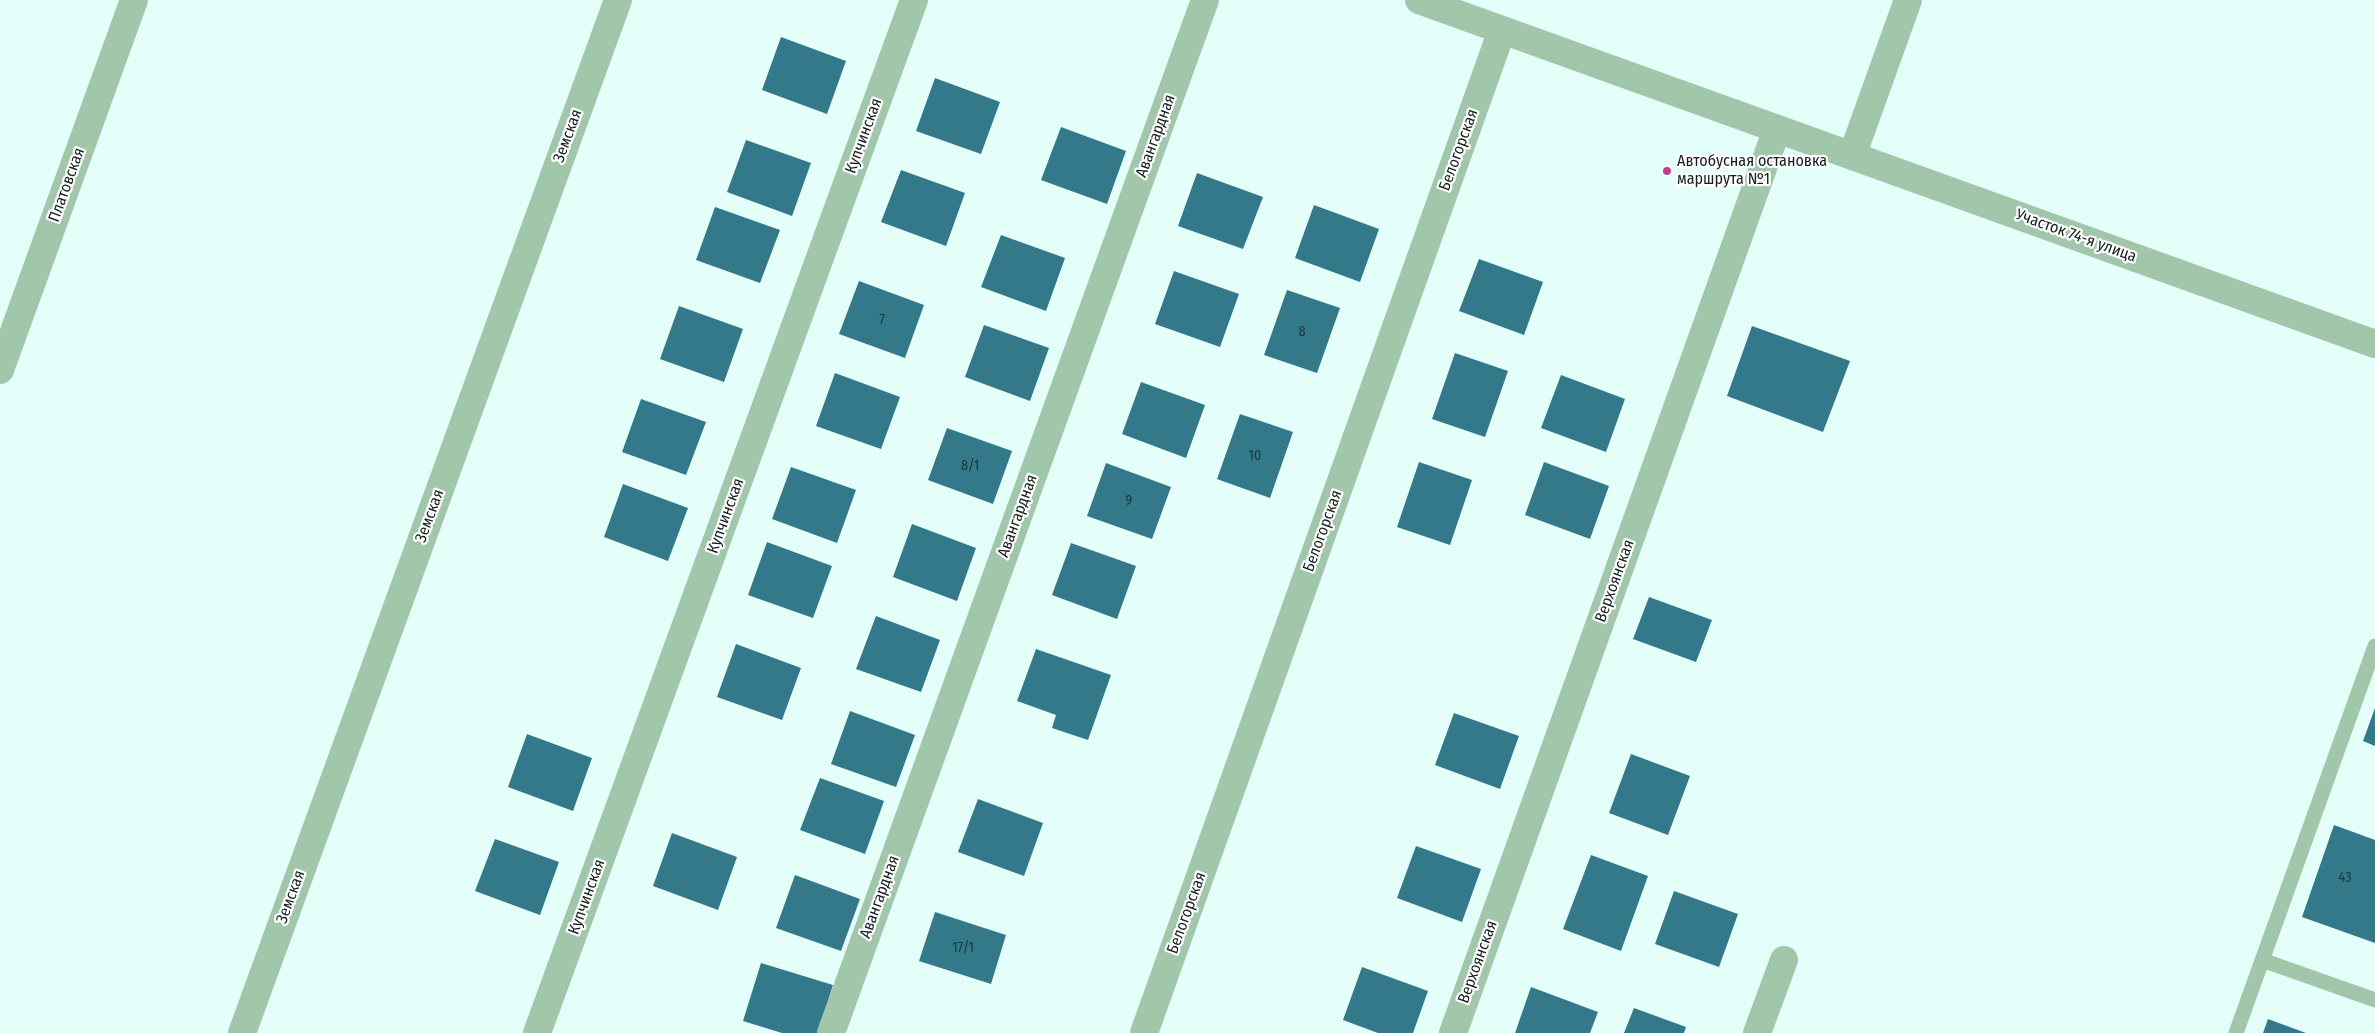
<!DOCTYPE html>
<meta charset="utf-8">
<style>
body{margin:0}
canvas{display:block;background:#e4fef9}
</style>
<canvas width="2375" height="1033"></canvas>
<script>
const c = document.querySelector('canvas').getContext('2d');
c.lineJoin = 'round';
function paint(path, color) {
  c.fillStyle = color;
  c.fill(path, 'evenodd');
}
function stroke(path, color, width, dash) {
  c.strokeStyle = color;
  c.lineWidth = width;
  c.lineCap = dash ? 'butt' : 'round';
  c.setLineDash(dash || []);
  c.stroke(path);
}
function drawText(font, color, halo, rows, align = 'center') {
  c.font = font + ' "Fira Sans Condensed",sans-serif';
  c.lineWidth = 4.5;
  c.setLineDash([]);
  c.textBaseline = 'middle';
  c.strokeStyle = halo;
  c.fillStyle = color;
  for (const [text, x, y, turn = 0] of rows) {
    c.save();
    c.translate(x, y);
    c.rotate((+turn || 0) * Math.PI / 180);
    c.textAlign = isNaN(turn) ? turn : align;
    if (halo) c.strokeText(text, 0, 0);
    c.fillText(text, 0, 0);
    c.restore();
  }
}
const building = new Path2D(`
 M781 37 846 61 827 114 762 90Z
 M935 78 1000 102 981 154 916 131Z
 M1061 127 1126 151 1107 204 1041 180Z
 M746 140 811 163 792 216 727 192Z
 M901 170 965 193 946 246 881 222Z
 M1197 173 1263 197 1243 249 1178 226Z
 M1314 205 1379 229 1360 282 1295 258Z
 M715 207 780 230 760 283 696 260Z
 M1001 235 1065 258 1046 311 981 287Z
 M1479 259 1543 282 1524 335 1459 311Z
 M1174 271 1239 294 1220 347 1155 324Z
 M859 281 924 305 905 358 839 334Z
 M1287 290 1340 308 1317 373 1264 355Z
 M679 306 743 329 724 382 660 359Z
 M984 325 1049 348 1030 401 965 377Z
 M1752 326 1850 361 1823 432 1727 396Z
 M1455 353 1508 371 1485 437 1432 419Z
 M835 373 900 397 881 449 816 426Z
 M1561 375 1625 399 1606 452 1541 428Z
 M1141 382 1205 405 1186 458 1122 434Z
 M641 399 706 422 686 475 622 452Z
 M1240 414 1293 432 1270 498 1217 479Z
 M947 428 1012 451 993 504 928 480Z
 M1419 462 1472 480 1450 545 1397 527Z
 M1544 462 1609 486 1590 539 1525 515Z
 M1106 463 1171 487 1152 539 1087 516Z
 M791 467 856 490 837 543 772 519Z
 M623 484 688 508 668 561 604 537Z
 M912 524 976 548 957 601 893 577Z
 M767 542 832 566 813 618 748 595Z
 M1071 543 1136 566 1117 619 1052 595Z
 M1649 597 1712 620 1696 662 1633 639Z
 M876 616 940 640 921 692 856 669Z
 M736 644 801 668 782 720 717 697Z
 M1036 649 1111 675 1088 740 1052 728 1056 715 1017 701Z
 M2375 708V746L2363 741Z
 M850 711 915 735 896 787 831 764Z
 M1454 713 1519 736 1500 789 1435 765Z
 M527 734 592 758 573 811 508 787Z
 M1631 754 1690 776 1668 835 1609 813Z
 M820 778 884 801 865 854 800 830Z
 M978 799 1043 823 1024 876 958 852Z
 M2334 825 2375 840V943L2302 917Z
 M672 833 737 857 718 910 653 886Z
 M495 839 559 862 540 915 475 891Z
 M1416 846 1481 869 1462 922 1397 898Z
 M1591 855 1648 876 1621 951 1563 929Z
 M795 875 860 899 841 951 776 928Z
 M1674 891 1738 914 1719 967 1655 944Z
 M935 912 1006 935 991 984 919 961Z
 M761 963 833 985 818 1033H782L743 1021Z
 M1362 967 1428 991 1413 1033H1378L1343 1020Z
 M1531 987 1598 1012 1590 1033H1515Z
 M1634 1008 1686 1027 1684 1033H1624Z
 M2268 1019 2306 1033H2263Z`);
const service = new Path2D(`
 M2262 960 2375 1000
 M2236 1033 2375 646`);
const minor = new Path2D(`
 M1419 0 2375 344
 M1852 156 1908 0
 M0 370 134 0
 M242 1033 618 0
 M537 1033 914 0
 M831 1033 1205 0
 M1144 1033 1502 30
 M1453 1033 1777 129
 M1757 1033 1784 960`);
const markers = [
 [1667,171,5,"#bc3e8d"]
];
const numberNames = [
 ["7",882,320],
 ["8",1302,332],
 ["10",1255,456],
 ["8/1",970,466],
 ["9",1129,501],
 ["43",2345,878],
 ["17/1",963,948]
];
const streetNames = [
 ["Земская",568,136,-70],
 ["Купчинская",864,136,-70],
 ["Авангардная",1156,136,-70],
 ["Белогорская",1459,150,-70],
 ["Платовская",67,185,-70],
 ["Участок 74-я улица",2076,236,20],
 ["Земская",430,516,-70],
 ["Купчинская",726,516,-70],
 ["Авангардная",1018,516,-70],
 ["Белогорская",1323,531,-70],
 ["Верхоянская",1615,581,-70],
 ["Земская",291,897,-70],
 ["Купчинская",587,897,-70],
 ["Авангардная",880,897,-70],
 ["Белогорская",1187,913,-70],
 ["Верхоянская",1478,962,-70]
];
const poiNames = [
 ["Автобусная остановка",1677,162],
 ["маршрута №1",1677,180]
];
paint(building, '#34798a');
stroke(service, '#a1c6aa', 15);
stroke(minor, '#a1c6aa', 28);
for (const [x, y, r, color] of markers) {
  const dot = new Path2D();
  dot.arc(x, y, r, 0, 2 * Math.PI);
  c.fillStyle = color;
  c.fill(dot);
  stroke(dot, '#fff', 2);
}
drawText('14px', '#1c3639', null, numberNames);
drawText('16px', '#14201e', '#fff', streetNames);
drawText('16px', '#14201e', '#fff', poiNames, 'left');
</script>
